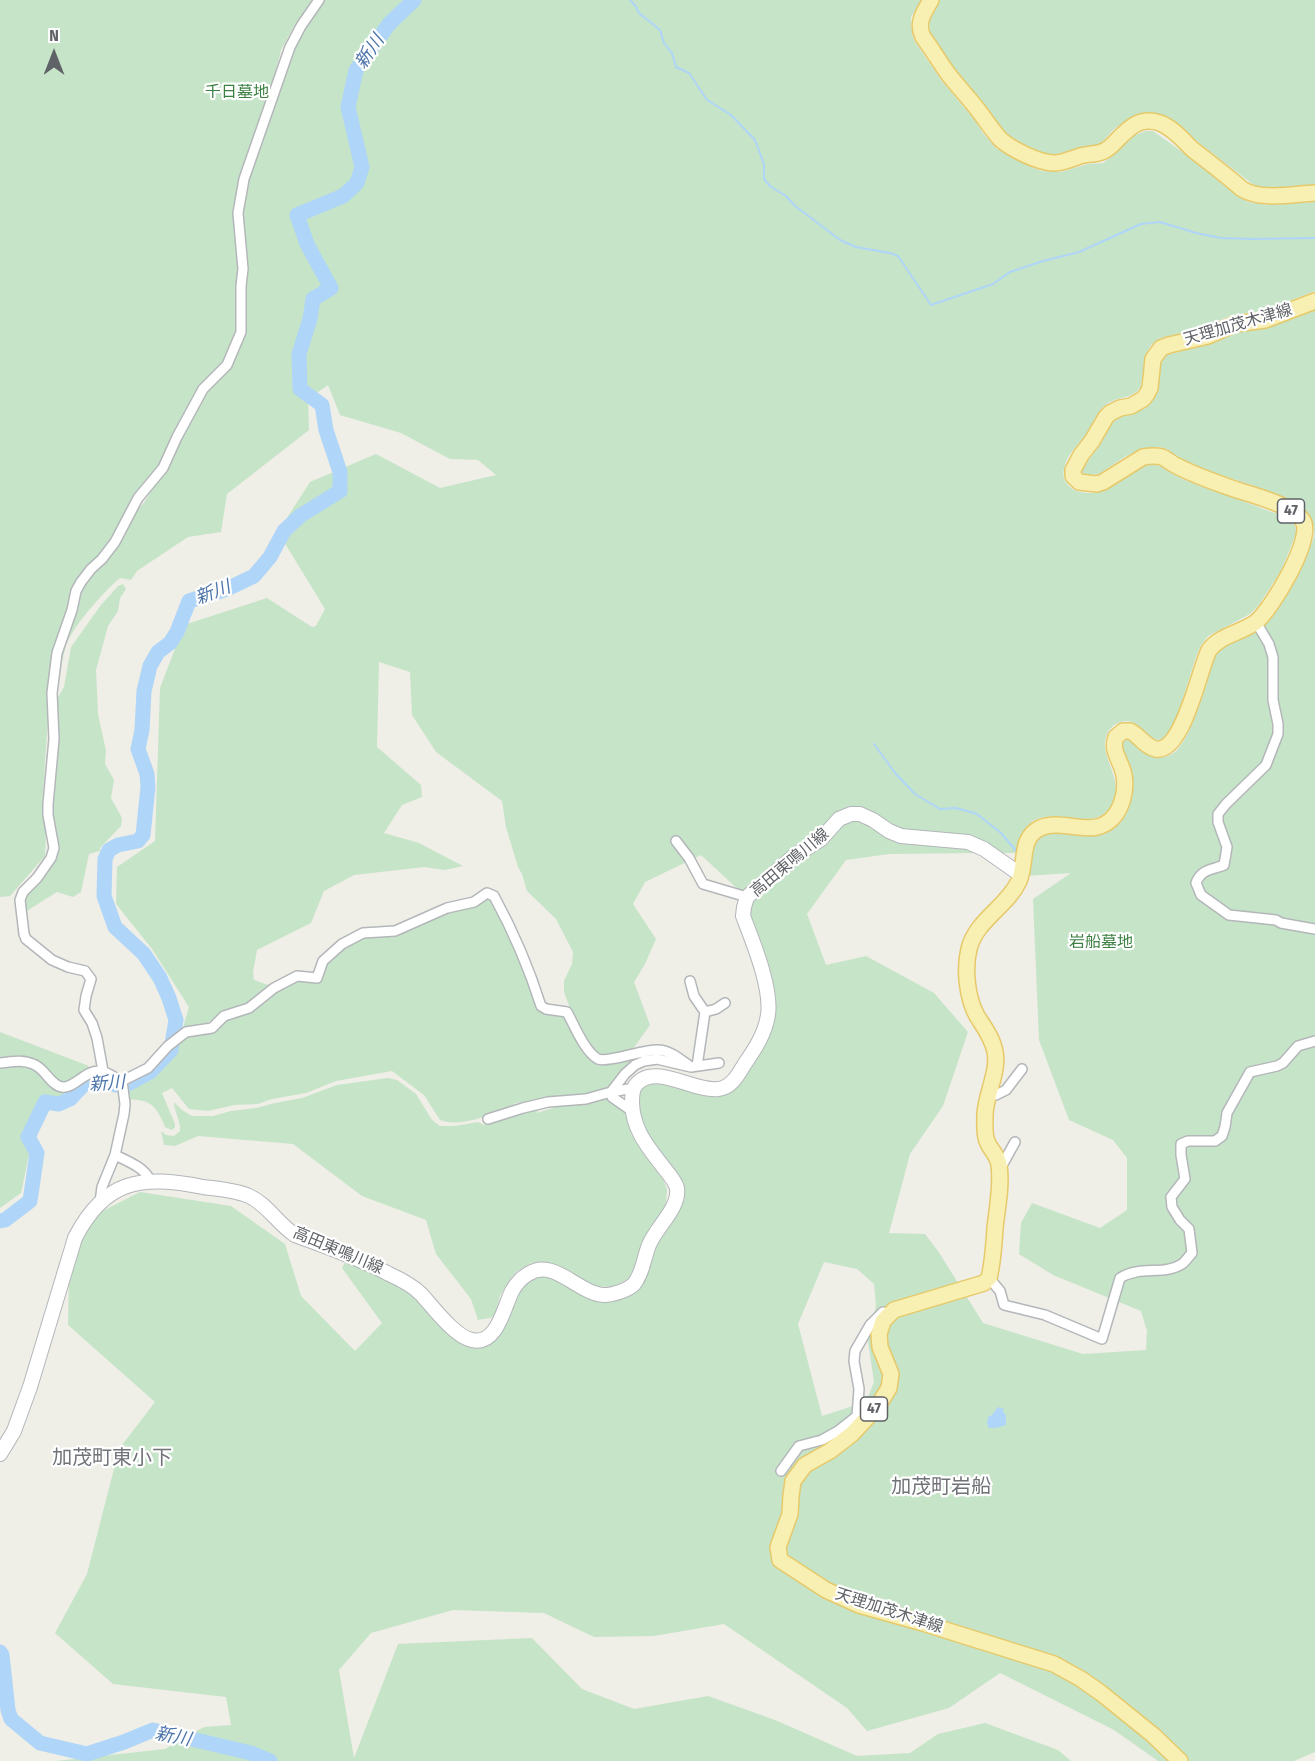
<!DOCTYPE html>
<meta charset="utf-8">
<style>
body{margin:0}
#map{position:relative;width:1315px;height:1761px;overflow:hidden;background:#efeee7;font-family:"Fira Sans Condensed",sans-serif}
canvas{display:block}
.north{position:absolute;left:24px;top:24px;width:60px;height:60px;-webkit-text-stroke:4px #fff;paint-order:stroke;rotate:0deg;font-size:16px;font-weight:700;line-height:24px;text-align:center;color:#5f6266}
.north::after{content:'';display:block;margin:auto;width:21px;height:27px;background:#5f6266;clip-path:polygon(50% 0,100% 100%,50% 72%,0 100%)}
</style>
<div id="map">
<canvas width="1315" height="1761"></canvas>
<div class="north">N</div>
</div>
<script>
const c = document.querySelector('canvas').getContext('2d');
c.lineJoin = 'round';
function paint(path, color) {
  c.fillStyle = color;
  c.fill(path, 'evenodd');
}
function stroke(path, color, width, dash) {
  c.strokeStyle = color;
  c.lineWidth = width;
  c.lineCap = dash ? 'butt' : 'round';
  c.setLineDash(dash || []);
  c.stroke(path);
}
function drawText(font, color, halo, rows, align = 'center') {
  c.font = font + ' "Fira Sans Condensed","Noto Sans JP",sans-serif';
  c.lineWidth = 4.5;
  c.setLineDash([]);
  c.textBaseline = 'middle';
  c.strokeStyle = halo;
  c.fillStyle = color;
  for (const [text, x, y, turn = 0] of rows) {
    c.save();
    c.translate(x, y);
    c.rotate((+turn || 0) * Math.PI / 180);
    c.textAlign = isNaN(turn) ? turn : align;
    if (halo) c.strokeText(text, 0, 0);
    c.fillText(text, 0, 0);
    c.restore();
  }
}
const green = new Path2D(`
 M0 0H314L295 24 281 50 269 100 258 126 235 198 240 252 239 332 221 370 200 389 189 404 176 427 156 472 100 553 80 574 72 593 50 690 42 807 46 832 45 856 10 896 0 897Z
 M321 0H922L911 17 912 34 915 42 941 80 974 119 983 133 996 148 1015 159 1041 171 1061 172 1088 164 1103 163 1116 153 1125 142 1135 135 1146 131H1153L1188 156 1237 196 1248 202 1267 205 1315 202V291L1263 311 1232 315 1205 327 1161 338 1151 345 1145 356 1141 386C1134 398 1122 396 1110 402 1097 409 1093 423 1086 435 1078 445 1066 455 1064 469 1062 475 1065 482 1069 486 1075 492 1082 493 1090 493 1114 492 1138 461 1156 465 1164 466 1173 474 1180 478 1209 490 1238 498 1266 510 1275 513 1284 516 1291 522 1296 525 1296 529 1296 534L1281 571 1258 606 1250 614 1208 636 1201 645C1191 664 1178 729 1164 738 1161 740 1158 740 1155 739 1142 733 1137 717 1120 722 1114 724 1109 729 1107 734 1096 758 1133 786 1106 812 1086 831 1049 804 1028 825 1022 831 1024 840 1020 846 1018 849 1016 851 1014 853H998L902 830 861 809 817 835 743 894 701 855 645 882 633 904 656 939 645 964 634 982 650 1025 633 1049C621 1052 606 1060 595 1052L576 1025 564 992V981L572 964 573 952 556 919 527 891 522 874 518 867 506 827 502 801 436 752 412 715 410 672 379 662 377 747 421 785 422 797 402 805 384 833 419 843 463 866 445 870 424 867 354 875 324 891 311 923 257 950 253 972 254 980 271 986 250 1004 225 1011 204 1025 182 1031 189 1007 152 949 116 904 117 867 155 841 160 688 184 625 267 598 312 627 316 626 325 609 278 532 310 482 376 454 440 488 496 475 478 460 450 459 401 433 340 415 328 385 308 399 309 430 227 494 221 532 188 537 137 571 131 580 120 578C104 591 69 630 65 649 61 663 61 677 55 691L62 644 77 595 125 524 143 504 161 475 204 393 226 373 242 341 246 320V252L241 203 281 66Z
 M940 0H1315V185L1266 188 1255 186 1164 116 1145 113 1131 117 1113 130 1104 140 1097 146 1076 149 1058 154H1046L1023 144 1007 134 997 122 988 109 955 70 930 32 929 22Z
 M1315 310V1752L1294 1761H1158L1114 1730 1000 1673 949 1708 867 1731 847 1708 724 1624 654 1636 594 1637 544 1613 453 1610 371 1633 339 1670 354 1758 398 1644 532 1638 582 1689 634 1709 708 1696 775 1720 857 1756 910 1753 938 1734 985 1723 1058 1750 1071 1761H56L165 1749 204 1727 231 1725 226 1697 113 1684 55 1633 87 1574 119 1449 155 1402 68 1325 69 1278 80 1240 89 1224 99 1213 140 1192 231 1206 285 1244 301 1296 355 1351 382 1323 342 1268 346 1260 400 1286 415 1296 455 1338 470 1347 484 1345C493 1331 519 1283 533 1277 543 1273 552 1276 560 1281 572 1288 583 1299 597 1300 605 1300 613 1299 621 1298L654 1248 682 1200C673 1183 607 1081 656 1081 665 1081 674 1087 683 1089 695 1092 707 1094 720 1095L770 1030 749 915V909L752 901 796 862 849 820H858L967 848 979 853 889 854 846 860 807 914 826 965 866 956 934 993 968 1032 943 1106 910 1154 889 1233 925 1234 938 1251 983 1323 1083 1354 1146 1350 1147 1331 1141 1311 1053 1275 1019 1254 1021 1223 1032 1203 1100 1228 1127 1210V1158L1113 1140 1069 1120 1039 1040 1033 899 1071 873 1025 876C1028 871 1030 865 1032 859 1033 854 1033 846 1037 841 1052 818 1108 861 1129 808 1134 795 1135 780 1130 767 1127 759 1121 750 1123 741L1129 739C1136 746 1144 756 1155 757 1163 759 1171 756 1177 750 1193 734 1208 678 1216 654L1222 648 1263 626 1272 617 1296 580 1314 537V528L1309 515 1291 502 1263 489 1209 471 1180 459 1167 449 1158 447 1141 449 1126 456 1099 474 1084 475 1081 472C1086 462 1093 455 1100 445 1106 436 1109 424 1118 418 1130 410 1143 415 1154 399 1163 386 1155 367 1166 355L1210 344 1238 332 1266 328ZM824 1262 857 1269 874 1284 876 1305 868 1341 874 1382 866 1402 822 1416 798 1324Z
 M123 584 126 589 120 598 118 611 108 626 96 670 98 714 106 751 105 764 114 780 111 798 122 818 121 826 100 848V851L89 854 81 892 73 897 57 892 25 912 23 899 53 860 50 801 56 764 55 702 64 687 71 647 101 605 118 586Z
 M487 896 490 897 511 935 539 1010 564 1016 592 1059 654 1053 668 1056H654L610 1088C580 1100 547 1100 515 1103L512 1108C493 1114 459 1128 440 1120L424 1095 392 1071 336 1081 306 1093 272 1099 258 1104 234 1105 208 1111 189 1109 172 1088 162 1093 175 1124V1127L172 1130 165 1127C160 1114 153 1100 137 1100 133 1099 130 1100 127 1099L125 1083 186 1035 227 1019 298 979 315 983 322 979 326 962 357 936 397 932Z
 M0 1032 89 1066 66 1102 41 1098 21 1193 0 1208Z
 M388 1078 397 1080 416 1094 432 1120 440 1126H455L478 1122 484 1125 489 1121 538 1107 537 1113 566 1104 607 1096 624 1109 631 1134 663 1178 667 1190 666 1204 647 1234 634 1269 630 1278 614 1286 598 1287 587 1283 552 1264 531 1263 517 1271 508 1282 500 1296 494 1317 478 1320 471 1299 436 1254 426 1220 362 1196 293 1144 198 1136 175 1146 164 1145 161 1131 166 1135 174 1136 180 1131C181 1120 174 1112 174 1102L182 1110 192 1116H213L231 1111 256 1108 275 1103 302 1098 337 1085Z`);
const water = new Path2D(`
 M998 1407 1004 1409 1003 1412 1006 1415V1425L996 1428H989L987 1424 988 1417 992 1415Z`);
const stream = new Path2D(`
 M630 0 635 5 639 13 660 30 664 43 672 53 676 67 689 73 707 100 731 115 755 140 764 164V179L771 187 786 196 794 205 840 240 856 247 890 253 898 256 931 305 993 284 1010 272 1043 261 1079 252 1141 224 1160 222 1196 233 1221 238 1251 239 1315 238
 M874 744 895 773 915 794 940 809 956 808 977 814 1001 833 1017 852`);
const river = new Path2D(`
 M0 1221 5 1220 30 1201 37 1153 28 1137 45 1102 59 1104 70 1099 86 1082 101 1080 115 1085 128 1084 150 1072 171 1050 176 1020 169 998 160 978 144 954 115 927 104 896 105 859 109 850 118 845 138 841 143 835 148 787 147 774 138 749 142 730 144 691 150 666 158 652 170 643 177 632 189 601 227 589 254 576 270 557 284 531 300 516 340 491V472L326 430 322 405 300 389 299 354 310 319 313 299 331 288 307 244 297 215 343 196 357 183 362 167 348 107 356 70 389 24 414 0
 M0 1652 2 1655 8 1710 11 1719 40 1743 87 1754 124 1742 153 1730 251 1753 270 1761`);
const street = new Path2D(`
 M1256 622 1269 644 1273 657V700L1278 724V734L1266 765 1226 804 1218 814V822L1227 847 1224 865C1212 870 1201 869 1196 883L1201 895 1229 915 1276 920 1281 923 1315 929
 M676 841 689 858 703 884 747 897
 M690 981 694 996 705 1012
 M0 1063C11 1062 22 1059 33 1064 45 1068 50 1085 62 1087 74 1089 85 1070 100 1071 106 1071 115 1078 122 1081L148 1068 168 1046 186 1032 212 1028 224 1016 249 1008 274 988 297 976 317 978 323 961 342 944 363 933 395 931 447 908 474 902 487 893 494 896C513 931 529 968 541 1006L546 1009 567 1012C574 1025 585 1052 598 1059 608 1063 644 1049 658 1050 670 1050 681 1060 691 1067
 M697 1066 705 1012 716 1009 725 1003
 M103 1071 97 1038 92 1023 84 1010 86 996 91 979 85 971 68 967 52 960 26 939 24 934 20 900 23 892 37 878 51 858 54 848 48 815V804L54 739 52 693 57 653 72 610 76 591 81 582 91 569 102 559 115 542 138 498 163 468 177 437 203 389 227 365 241 332V286L243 269 238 213 244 179 290 47 301 26 319 0
 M988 1093 996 1095 1006 1090 1022 1069
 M632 1111 612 1097 611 1092 625 1074 635 1065 644 1061 657 1059 691 1067 719 1063
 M488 1119 523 1108 548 1102 586 1099 611 1092 634 1088
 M115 1155C127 1161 146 1168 150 1181
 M1000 1169 1015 1142
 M100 1202 102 1187 115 1155 124 1114 125 1104 122 1081
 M989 1278 1000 1291 1004 1305 1045 1315 1102 1339 1120 1278C1141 1265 1163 1276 1182 1264 1186 1261 1189 1256 1192 1253L1189 1229 1180 1220 1172 1207 1171 1197 1185 1179 1181 1155V1144L1188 1141H1215L1222 1136 1225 1127 1227 1113 1250 1072 1277 1066 1283 1063 1298 1046 1315 1041
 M781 1471 799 1446 822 1440 838 1431 857 1416 859 1389 854 1361 855 1351 870 1325 883 1312`);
const secondary = new Path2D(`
 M0 1454 14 1431 30 1387 75 1238C105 1179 142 1175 203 1187 218 1189 235 1190 249 1196 267 1204 278 1224 295 1235 327 1247 359 1258 389 1274 400 1279 412 1285 421 1294 432 1306 455 1337 472 1340 497 1346 504 1307 512 1291 516 1284 521 1278 528 1274 554 1257 578 1294 604 1295 613 1295 628 1290 634 1284 643 1273 644 1257 649 1245 656 1227 680 1208 677 1188 675 1181 669 1174 664 1168 649 1148 633 1131 632 1103 632 1097 632 1091 635 1086 653 1061 693 1092 718 1089 731 1088 738 1075 744 1065 755 1049 765 1034 768 1015 772 988 753 942 743 916L744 907 747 897 793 857 821 839 839 819 851 814H860L873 820 889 831 901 836 968 842 984 849 1021 875`);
const primary = new Path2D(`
 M931 0C924 12 916 23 923 37 932 49 940 63 949 75 959 88 971 100 981 114 987 122 993 131 1000 139 1011 149 1039 163 1054 163 1063 163 1071 159 1080 156 1092 153 1101 155 1110 147 1125 133 1136 115 1160 123 1173 128 1183 140 1192 149 1209 162 1226 175 1242 189 1261 201 1293 194 1315 193
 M1180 1761 1153 1735 1101 1693 1081 1679 1054 1664 923 1623 859 1605 826 1590 780 1560 778 1547 790 1514 791 1496 793 1481 805 1465 830 1451 852 1434 878 1406 889 1388 891 1374 880 1347 879 1334 883 1321 894 1310 984 1283 989 1278C993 1262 994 1245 995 1228 997 1208 1002 1186 999 1165 998 1155 990 1150 987 1141 984 1135 985 1122 985 1114 986 1094 999 1071 995 1052 993 1039 984 1027 977 1016 967 998 964 969 969 949 976 920 1007 907 1019 881 1027 863 1019 838 1040 828 1064 817 1096 842 1116 814 1124 802 1127 784 1123 771 1119 758 1111 750 1116 737L1123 731H1130C1139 735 1145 747 1156 749 1183 753 1199 670 1209 650 1220 635 1241 633 1256 622 1271 610 1314 539 1303 521 1294 506 1254 495 1237 490 1217 483 1196 476 1177 466 1172 464 1167 459 1162 457 1155 455 1149 456 1143 457L1103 482 1097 484 1079 482 1073 476V470L1081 455 1092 441 1106 417 1110 413 1120 408 1131 406 1143 399 1147 394 1150 388 1153 359 1161 348 1169 345 1208 336 1235 324 1265 320 1315 301`);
const shields = [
 [1291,511,27],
 [874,1409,27]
];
const shieldNames = [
 ["47",1291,511],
 ["47",874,1409]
];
const parkNames = [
 ["千日墓地",237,93],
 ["岩船墓地",1101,943]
];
const streetNames = [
 ["天理加茂木津線",1238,325,-16],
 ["高田東鳴川線",790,863,-40],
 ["高田東鳴川線",338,1251,23],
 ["天理加茂木津線",889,1611,18]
];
const waterNames = [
 ["新川",370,52,-56],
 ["新川",213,593,-21],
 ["新川",107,1084,-4],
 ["新川",173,1737,11]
];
const quarterNames = [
 ["加茂町東小下",112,1458],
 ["加茂町岩船",941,1487]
];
paint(green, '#c6e4c8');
paint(water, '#afd5f8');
stroke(stream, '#afd5f8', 2);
stroke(river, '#afd5f8', 15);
stroke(street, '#b4b7ba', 12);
stroke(secondary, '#b3b6ba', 16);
stroke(primary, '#e6c96a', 18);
stroke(street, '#fff', 9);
stroke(secondary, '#fff', 14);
stroke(primary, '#f8f0b3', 15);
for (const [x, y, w] of shields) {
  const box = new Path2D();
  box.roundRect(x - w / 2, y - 12, w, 24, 4.5);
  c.fillStyle = '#fff';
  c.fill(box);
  stroke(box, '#5f6266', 1.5);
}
drawText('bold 15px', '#5f6266', null, shieldNames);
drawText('16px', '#3c8042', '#fff', parkNames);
drawText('16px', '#5f6266', '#fff', streetNames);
drawText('italic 18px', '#4c75aa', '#fff', waterNames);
drawText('20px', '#707378', '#fff', quarterNames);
</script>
